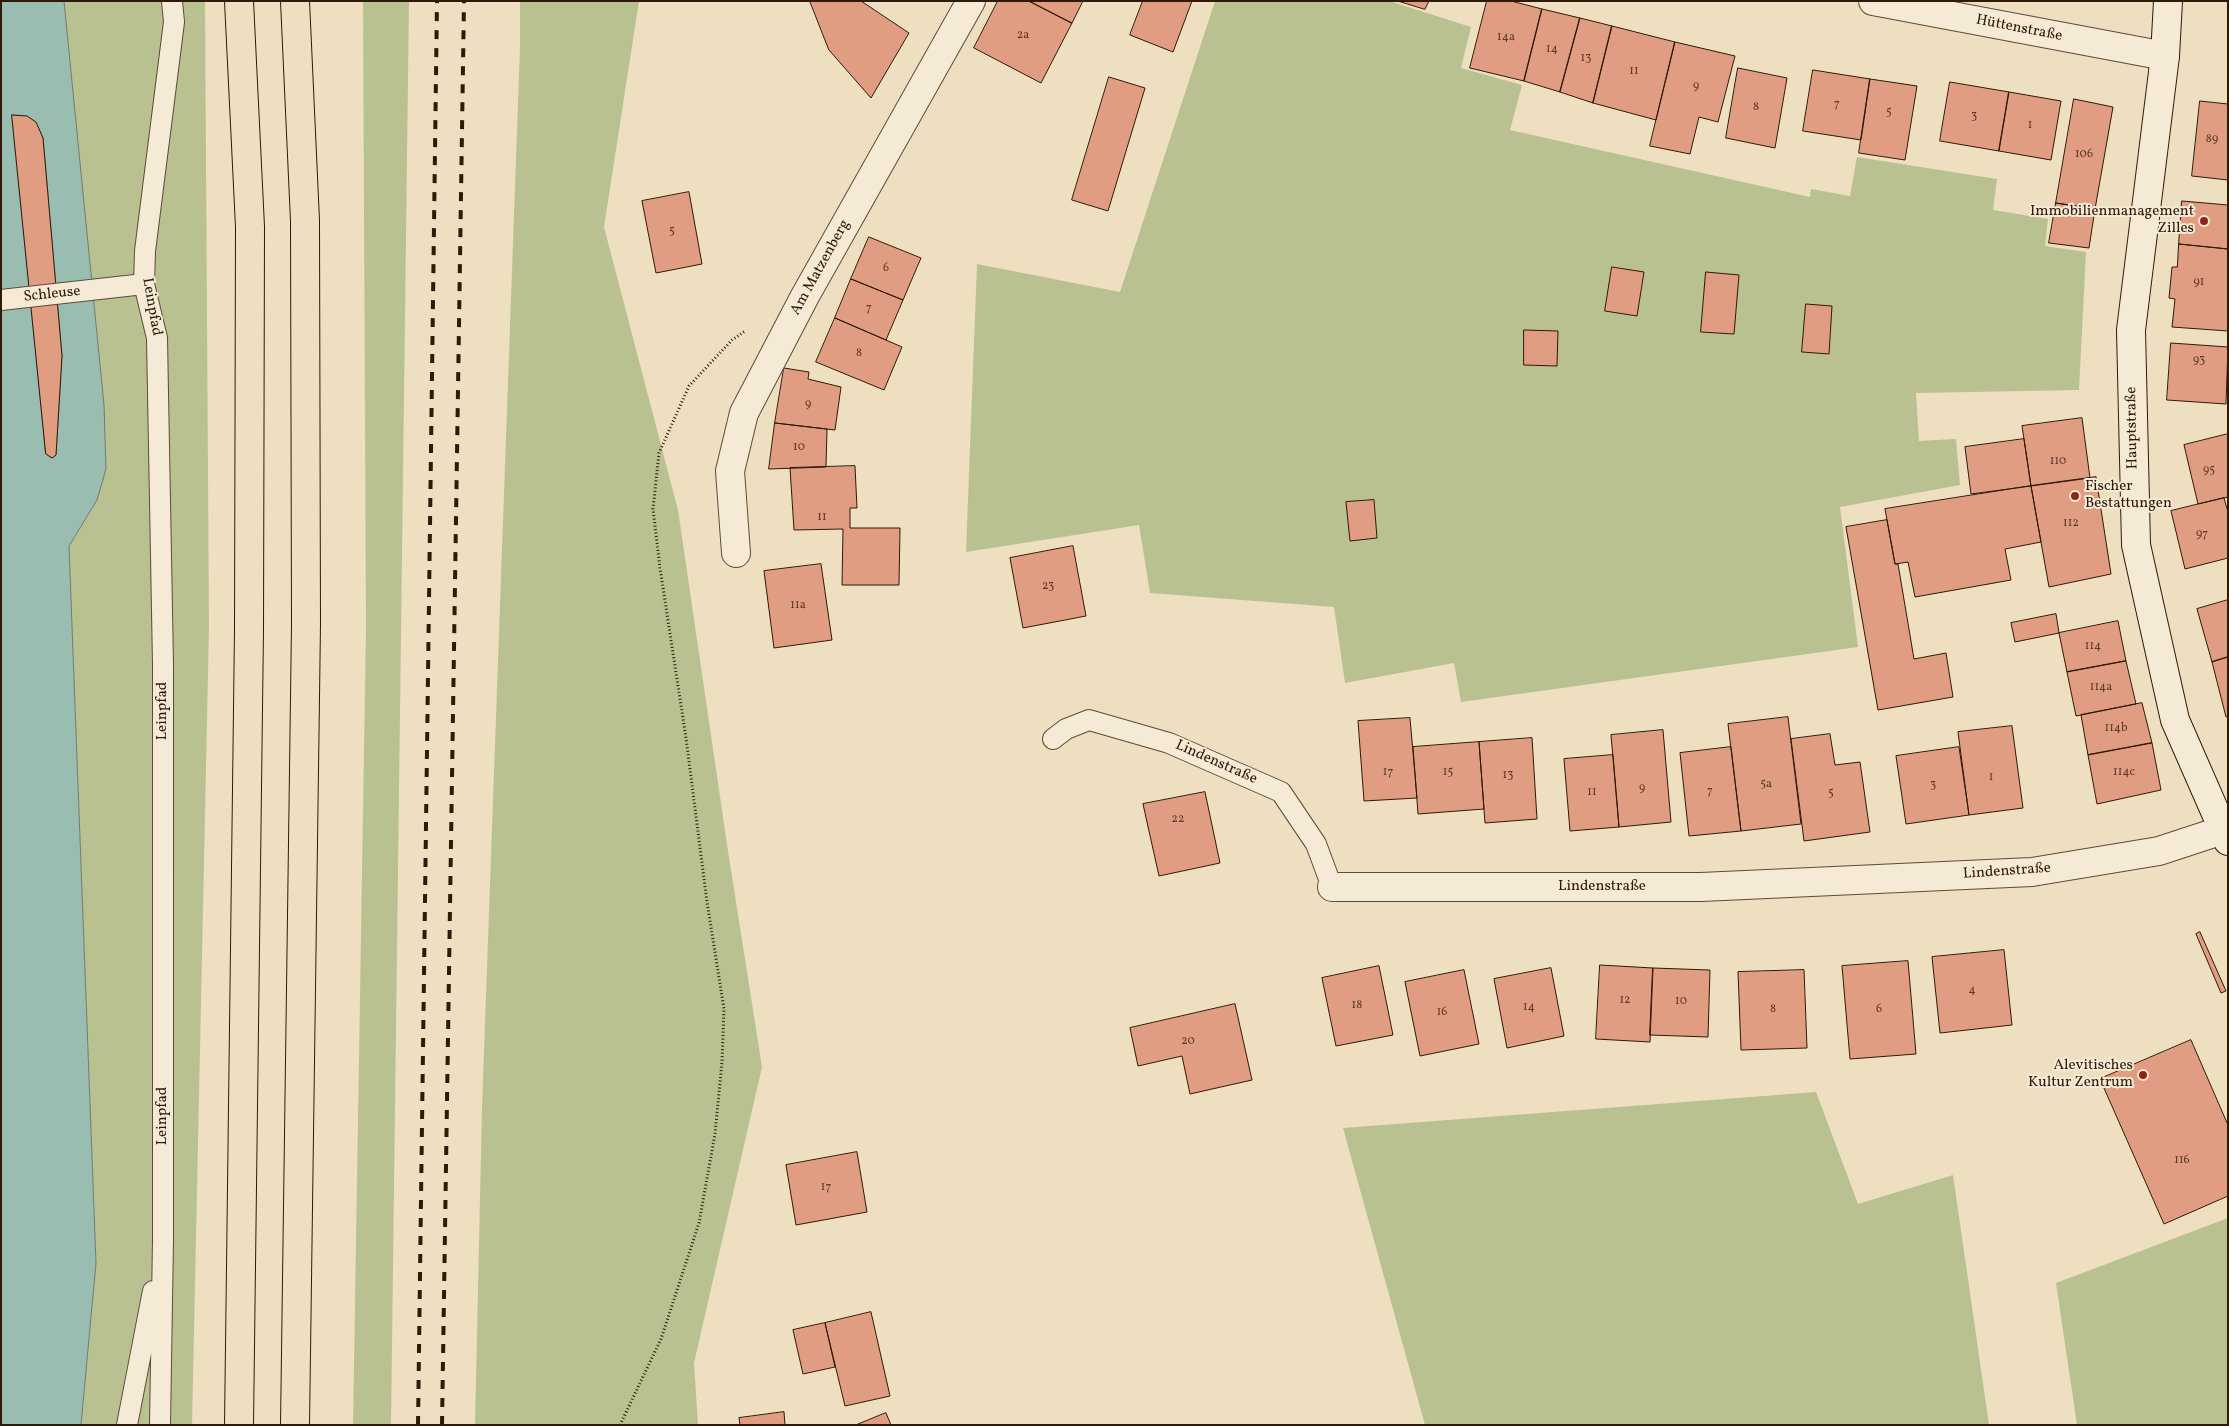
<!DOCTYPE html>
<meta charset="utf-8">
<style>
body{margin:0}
#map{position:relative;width:2229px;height:1426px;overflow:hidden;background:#eedfc0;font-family:Vollkorn,serif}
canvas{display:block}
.frame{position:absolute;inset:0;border:2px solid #2f1909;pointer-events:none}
</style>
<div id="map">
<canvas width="2229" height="1426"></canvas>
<div class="frame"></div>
</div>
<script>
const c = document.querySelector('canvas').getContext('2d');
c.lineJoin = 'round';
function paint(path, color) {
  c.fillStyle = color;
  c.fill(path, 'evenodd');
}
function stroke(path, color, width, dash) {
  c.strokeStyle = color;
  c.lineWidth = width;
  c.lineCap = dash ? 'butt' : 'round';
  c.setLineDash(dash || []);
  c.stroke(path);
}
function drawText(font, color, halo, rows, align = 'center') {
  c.font = font + ' Vollkorn,serif';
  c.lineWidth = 4;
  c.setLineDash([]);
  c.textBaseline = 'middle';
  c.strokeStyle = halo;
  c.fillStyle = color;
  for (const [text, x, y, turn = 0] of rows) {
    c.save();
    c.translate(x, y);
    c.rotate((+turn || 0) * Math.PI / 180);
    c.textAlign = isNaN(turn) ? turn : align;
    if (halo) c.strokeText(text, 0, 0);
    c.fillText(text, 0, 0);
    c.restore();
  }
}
const green = new Path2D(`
 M64 1H205L209 627 192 1425H81L96 1262 69 546 97 500 104 405Z
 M363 1H409L391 1425H353L366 628Z
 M520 1H639L604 227 678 510 728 851 762 1067 694 1363 698 1425H475L482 1107 520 47Z
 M1215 1H1389L1471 27 1461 68 1522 85 1510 130 1810 197 1811 189 1850 196 1857 157 1997 179 1993 210 2048 219 2045 246 2086 252 2079 390 1916 393 1919 441 1956 439 1960 485 1840 507 1858 647 1461 702 1454 663 1345 683 1334 607 1150 593 1139 525 966 552 977 264 1120 292Z
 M1816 1092 1858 1204 1953 1175 1989 1425H1425L1343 1128Z
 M2228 1218V1425H2077L2056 1283Z`);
const water = new Path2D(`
 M1 1H64L104 405 106 469 97 500 69 546 96 1263 81 1425H1ZM13 115C33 116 35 120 43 138L62 356 56 455 52 458 46 454Z`);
const building = new Path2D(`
 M810 1H861L909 33 871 98 829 50Z
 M998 1H1029L1072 23 1041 83 974 48Z
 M1029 1H1083L1072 23Z
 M1143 1H1192L1173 52 1130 35Z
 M1398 1H1429L1425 9Z
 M1487 1H1511L1542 9 1524 81 1470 68Z
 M1542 9 1580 18 1560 92 1524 81Z
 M1580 18 1612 26 1593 103 1560 92Z
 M1612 26 1675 42 1656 120 1593 103Z
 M1675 42 1735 56 1718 122 1699 117 1690 154 1650 146Z
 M1738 68 1787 78 1775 148 1726 138Z
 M1813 70 1870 79 1861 140 1803 131Z
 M1109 77 1145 88 1108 211 1072 200Z
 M1870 79 1917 86 1905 160 1859 153Z
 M1950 82 2009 92 1999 151 1940 141Z
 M2009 92 2061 101 2051 160 1999 151Z
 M2074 99 2113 107 2095 209 2056 203Z
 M2200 101 2228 104V180L2192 176Z
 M12 115 27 116 36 122 43 138 62 356 56 455 52 458 46 454Z
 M689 192 702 264 656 273 642 201Z
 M2182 201 2228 205V249L2179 244Z
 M2056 203 2095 209 2089 248 2049 243Z
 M869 237 921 258 903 300 851 279Z
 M2179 244 2228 249V331L2172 327 2175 299 2169 298 2172 267H2177Z
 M1612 267 1644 272 1637 316 1605 311Z
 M1706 272 1739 275 1734 334 1701 332Z
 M851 279 903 300 886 340 835 318Z
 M1806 304 1832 306 1829 354 1802 352Z
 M835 318 902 347 884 390 816 362Z
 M1524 330 1558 331 1557 366 1524 365Z
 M2171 343 2228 347 2226 404 2167 400Z
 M784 368 809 372 808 379 841 387 835 430 775 423Z
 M2082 418 2090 478 2031 486 2022 426Z
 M775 423 827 429 826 467 769 469Z
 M2228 434V497L2198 504 2184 445Z
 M2024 439 2031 486 1971 494 1965 447Z
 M855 466 857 508H850V528H900L899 585H842L843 529 794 530 790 468Z
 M2096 477 2111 574 2049 587 2031 486Z
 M2031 486 2041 542 2005 549 2011 580 1915 597 1908 562 1895 564 1885 509Z
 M2224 498 2228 512V558L2185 569 2171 511Z
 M1374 500 1377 538 1350 541 1346 502Z
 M1887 520 1895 564H1898L1914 659 1946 653 1953 697 1878 710 1846 527Z
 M1073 546 1086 616 1023 628 1010 558Z
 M821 564 832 640 774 648 764 571Z
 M2228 600V657L2212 662 2197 609Z
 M2056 614 2059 633 2015 642 2011 623Z
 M2118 621 2126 661 2067 672 2059 633Z
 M2228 657V716L2226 717 2212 662Z
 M2126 661 2136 704 2076 716 2067 672Z
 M2142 703 2152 743 2088 755 2081 715Z
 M1788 717 1801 824 1741 831 1728 724Z
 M1410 718 1417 798 1364 801 1358 721Z
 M2012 726 2023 808 1969 815 1958 732Z
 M1663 730 1671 822 1619 827 1611 735Z
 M1830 734 1835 765 1860 762 1870 832 1804 841 1791 739Z
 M1532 738 1537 819 1485 823 1479 742Z
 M1479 742 1484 809 1418 814 1413 747Z
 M2152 743 2161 790 2097 804 2088 755Z
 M1731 747 1741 831 1689 836 1680 753Z
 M1959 747 1969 815 1906 824 1896 756Z
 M1613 755 1619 827 1570 831 1564 759Z
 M1205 792 1220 863 1159 876 1143 804Z
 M2200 932 2226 991 2221 993 2196 934Z
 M2004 950 2012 1025 1940 1033 1932 957Z
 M1908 961 1916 1054 1850 1059 1842 966Z
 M1600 965 1653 968 1650 1042 1596 1039Z
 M1379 966 1393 1035 1336 1046 1322 978Z
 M1551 968 1564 1036 1507 1048 1494 979Z
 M1653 968 1710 970 1708 1037 1650 1035Z
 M1464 970 1479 1044 1420 1056 1405 982Z
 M1804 970 1807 1048 1741 1050 1738 972Z
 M1235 1004 1252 1080 1190 1094 1182 1056 1138 1066 1130 1028Z
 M2191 1040 2228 1125V1196L2164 1224 2100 1079Z
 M857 1152 867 1212 796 1225 786 1165Z
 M871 1312 890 1396 845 1406 825 1323Z
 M825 1323 835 1367 803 1374 793 1330Z
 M784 1412 785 1425H740L739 1418Z
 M886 1413 891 1425H856Z`);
const path = new Path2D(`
 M620 1425 661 1339 699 1223 715 1134 722 1062 724 1009 707 902 686 738 660 568 653 509 659 453 689 386 732 340 745 331`);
const lane = new Path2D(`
 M1 300 144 284
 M1053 739 1066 729 1089 720 1169 743 1281 792 1316 844 1332 887
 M127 1425 153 1291
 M160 1425 163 1240V665L157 338 144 284 145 251 174 22 172 1`);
const street = new Path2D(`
 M1873 1 2165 56
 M736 553 730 471 744 413 805 296 971 1
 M1332 887H1701L2032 872 2159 851 2223 830`);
const secondary = new Path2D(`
 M2168 1 2165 56 2131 330 2136 545 2175 720 2228 841`);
const highway = new Path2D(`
 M239 1 250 227 249 629 239 1425
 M295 1 305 221 306 624 295 1425`);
const rail = new Path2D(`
 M418 1425 437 1
 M442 1425 464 1`);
const markers = [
 [2204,221,5,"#8f2418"],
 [2075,496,5,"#8f2418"],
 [2143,1075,5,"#8f2418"]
];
const numberNames = [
 ["2a",1023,36],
 ["14a",1506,38],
 ["14",1552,50],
 ["13",1586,59],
 ["11",1634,72],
 ["9",1696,87],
 ["7",1837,105],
 ["8",1756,108],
 ["5",1889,113],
 ["3",1974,117],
 ["1",2030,126],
 ["89",2212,140],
 ["106",2084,155],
 ["5",672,232],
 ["6",886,269],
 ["91",2199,283],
 ["7",869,309],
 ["8",859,354],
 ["93",2199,361],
 ["9",808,405],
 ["10",799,448],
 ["110",2058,462],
 ["95",2209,471],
 ["11",822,518],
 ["112",2071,524],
 ["97",2202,535],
 ["23",1048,587],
 ["11a",798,606],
 ["114",2093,647],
 ["114a",2101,688],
 ["114b",2116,729],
 ["17",1388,773],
 ["15",1448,773],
 ["114c",2124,773],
 ["13",1508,776],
 ["1",1991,778],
 ["5a",1766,785],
 ["3",1933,786],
 ["9",1642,789],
 ["7",1710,792],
 ["11",1592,793],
 ["5",1831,794],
 ["22",1178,820],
 ["4",1972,991],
 ["12",1625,1001],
 ["10",1681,1002],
 ["18",1357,1006],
 ["14",1529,1008],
 ["8",1773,1010],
 ["6",1879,1010],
 ["16",1442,1013],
 ["20",1188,1042],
 ["116",2182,1161],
 ["17",826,1188]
];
const streetNames = [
 ["Hüttenstraße",2019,29,11],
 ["Am Matzenberg",821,268,-61],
 ["Schleuse",52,295,-6],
 ["Leinpfad",151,307,80],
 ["Hauptstraße",2133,428,-91],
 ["Leinpfad",163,711,-90],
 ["Lindenstraße",1216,763,24],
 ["Lindenstraße",2007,872,-4],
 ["Lindenstraße",1602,887],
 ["Leinpfad",163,1116,-90]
];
const poiNames = [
 ["Immobilienmanagement",2194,212],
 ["Zilles",2194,229],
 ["Fischer",2085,487,"left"],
 ["Bestattungen",2085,504,"left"],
 ["Alevitisches",2133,1066],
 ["Kultur Zentrum",2133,1083]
];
paint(green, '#bac191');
paint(water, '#99bdb0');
stroke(water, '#6f7b6d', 1);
paint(building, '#e19d81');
stroke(building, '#2f1909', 1);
stroke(lane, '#5f4a37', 22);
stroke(street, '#5f4a37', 30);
stroke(secondary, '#2f1909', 30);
stroke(highway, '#2f1909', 30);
stroke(path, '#2f1909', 3, [1, 2.5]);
stroke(lane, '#f4ead6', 20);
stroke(street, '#f4ead6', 28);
stroke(secondary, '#f4ead6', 28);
stroke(highway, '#eedfc0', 28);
stroke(rail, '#2f1909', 4, [9, 9]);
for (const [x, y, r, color] of markers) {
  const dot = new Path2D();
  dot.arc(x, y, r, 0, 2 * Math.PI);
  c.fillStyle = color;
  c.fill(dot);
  stroke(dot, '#f4ead6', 2);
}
drawText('12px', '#5c3a27', null, numberNames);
drawText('15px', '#2f1909', '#f4ead6', streetNames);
drawText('15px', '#2f1909', '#f4ead6', poiNames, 'right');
</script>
